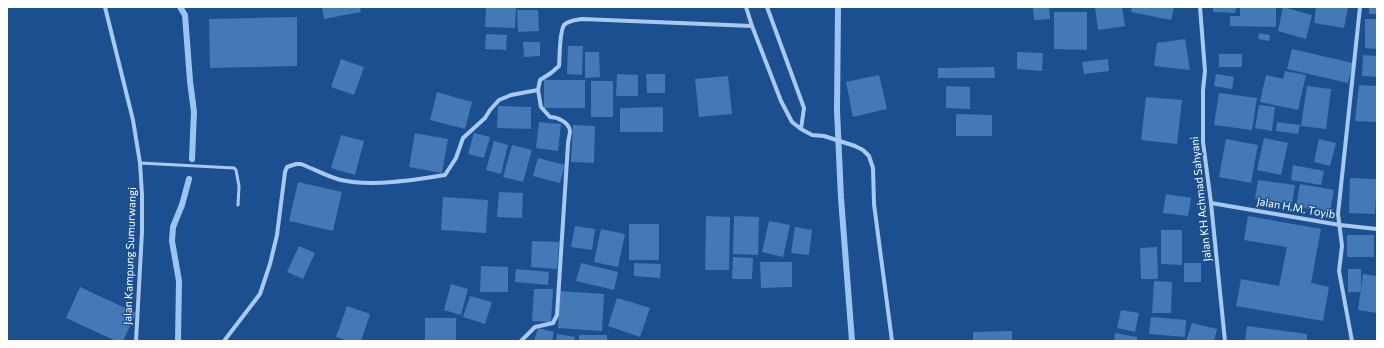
<!DOCTYPE html>
<style>
body{margin:0}
#map{position:relative;width:1384px;height:348px;overflow:hidden;background:#1b4f8f;font-family:Commissioner,sans-serif}
canvas{display:block}
.frame{position:absolute;inset:0;border:8px solid #fff;pointer-events:none}
</style>
<div id="map">
<canvas width="1384" height="348"></canvas>
<div class="frame"></div>
</div>
<script>
const c = document.querySelector('canvas').getContext('2d');
c.lineJoin = 'round';
function stroke(path, color, width, dash) {
  c.strokeStyle = color;
  c.lineWidth = width;
  c.lineCap = dash ? 'butt' : 'round';
  c.setLineDash(dash || []);
  c.stroke(path);
}
function paint(path, color) {
  c.fillStyle = color;
  c.fill(path, 'evenodd');
}
function drawText(font, color, halo, rows, align = 'center') {
  c.font = font + ' Commissioner,sans-serif';
  c.lineWidth = 3;
  c.setLineDash([]);
  c.textBaseline = 'middle';
  c.strokeStyle = halo;
  c.fillStyle = color;
  for (const [text, x, y, turn = 0] of rows) {
    c.save();
    c.translate(x, y);
    c.rotate((+turn || 0) * Math.PI / 180);
    c.textAlign = isNaN(turn) ? turn : align;
    if (halo) c.strokeText(text, 0, 0);
    c.fillText(text, 0, 0);
    c.restore();
  }
}
const stream = new Path2D(`
 M180 7 185 15 190 81 194 112 192 159
 M838 7 837 111 841 198 852 341
 M178 341 179 281 172 241 173 227 182 205 189 179`);
const building = new Path2D(`
 M322 7H360L361 12 324 19Z
 M486 7H516L515 28 485 27Z
 M1049 7 1050 19 1034 20 1033 8Z
 M1095 7H1122L1125 26 1098 30Z
 M1132 7H1174L1171 20 1131 12Z
 M1213 7H1236L1235 13 1213 12Z
 M1240 7H1276V27L1230 26V16H1240Z
 M1283 7 1312 15 1306 39 1278 31Z
 M1316 7H1348L1344 28 1314 23Z
 M1369 7H1377V14H1369Z
 M517 10H538L539 31 518 32Z
 M1054 12H1087V50L1054 49Z
 M297 17V66L210 68 209 19Z
 M1365 19H1377V49L1365 48Z
 M1259 33 1270 35 1269 41 1258 39Z
 M486 34 507 35 506 50 485 49Z
 M1185 39 1190 70 1154 66 1157 43Z
 M523 42H540V56L524 57Z
 M568 46H583L582 75 567 74Z
 M1292 49 1353 63 1348 83 1287 69Z
 M585 52H599L600 77 585 78Z
 M1017 52 1043 53 1042 71 1017 69Z
 M1219 54H1242V67H1219Z
 M1363 55 1377 56V77L1362 76Z
 M341 59 364 67 354 95 331 87Z
 M1108 59 1109 71 1084 74 1082 62Z
 M994 67 995 78H938V68Z
 M1285 71 1306 75 1298 110 1260 102 1266 75 1283 79Z
 M617 74 638 75V96H616Z
 M646 74H665V93H647Z
 M1216 74 1234 77 1232 89 1214 86Z
 M879 75 887 109 853 117 846 82Z
 M728 76 732 114 699 117 695 79Z
 M544 80H585V108H544Z
 M591 81H613V117H591Z
 M1359 85 1377 86V122L1355 121Z
 M946 86 970 87V109L946 108Z
 M1307 86 1331 89 1326 129 1301 126Z
 M437 92 472 102 465 129 430 120Z
 M1219 93 1257 98 1252 130 1214 125Z
 M1146 97 1182 100 1177 144 1141 140Z
 M1259 105 1275 107 1272 131 1255 128Z
 M498 106 531 107V129L497 128Z
 M663 107V132H620V108Z
 M956 114 992 115V136H956Z
 M539 122 561 124 558 151 536 148Z
 M1277 122 1300 125 1298 134 1276 131Z
 M573 125 595 126 594 163 571 162Z
 M415 133 448 139 442 173 409 167Z
 M474 133 490 137 484 158 468 154Z
 M341 135 364 141 355 175 331 168Z
 M1264 138 1288 143 1281 175 1257 170Z
 M1226 139 1258 145 1251 183 1219 177Z
 M1319 139 1336 143 1330 166 1314 162Z
 M494 141 508 145 501 174 486 170Z
 M512 145 532 150 523 182 503 177Z
 M538 158 565 165 560 183 533 176Z
 M1293 165 1324 171 1321 185 1291 180Z
 M1350 178 1377 179 1375 214 1349 213Z
 M1258 180 1295 185 1292 204 1255 199Z
 M298 182 342 192 333 231 289 221Z
 M1300 184 1334 190 1330 212 1296 207Z
 M499 192 523 193 522 218 497 217Z
 M1166 194 1191 198 1188 216 1163 213Z
 M443 197 488 200 486 233 441 230Z
 M706 216 730 217 729 270H705Z
 M734 216 759 217 758 255 733 254Z
 M1248 216 1321 229 1311 283 1329 287 1323 321 1236 306 1241 279 1279 286 1287 247 1244 240Z
 M769 221 790 225 783 257 762 252Z
 M629 224H659V260H629Z
 M575 226 595 229 592 250 571 247Z
 M795 227 812 230 809 255 791 253Z
 M601 229 625 234 618 267 594 262Z
 M1161 230H1182V265L1161 264Z
 M1347 235H1374V257H1347Z
 M532 241 559 242 557 269 531 267Z
 M299 246 315 253 303 279 287 272Z
 M1157 247 1158 279H1141L1140 248Z
 M733 257 753 258 752 279H732Z
 M760 262H792V287L761 288Z
 M581 263 618 272 614 290 576 281Z
 M634 263 661 264 660 278 634 276Z
 M1184 263H1201V282H1184Z
 M481 266 508 267V292H480Z
 M516 269 549 272 548 285 515 282Z
 M1348 269H1361V292H1348Z
 M1363 274 1377 276V313L1358 310Z
 M1154 281 1172 282 1171 313H1152Z
 M451 284 468 289 461 315 444 310Z
 M80 287 136 313 123 341H116L66 318Z
 M534 289H553L551 322 532 321Z
 M560 291 604 294 602 331 558 328Z
 M470 296 492 302 485 324 463 317Z
 M617 298 650 308 640 337 608 326Z
 M347 306 370 314 361 341H348L336 337Z
 M1121 310 1139 313 1135 332 1117 328Z
 M1151 317 1186 320 1185 337 1149 334Z
 M425 318H456V341H425Z
 M1192 323 1217 329 1214 341H1186Z
 M1247 326 1307 334V341H1245Z
 M538 328 554 332 552 341H534Z
 M1012 331V341H973V332Z
 M1115 333 1137 337V341H1114Z
 M557 334 575 337 574 341H556Z
 M579 335H607V341H579Z`);
const lane = new Path2D(`
 M140 163 234 168 236 170 239 186 238 205`);
const street = new Path2D(`
 M105 7 133 120 140 163 142 195V232L136 341
 M746 7 752 26 781 101 792 122 801 129 812 135 824 136 855 146 863 150 869 156 873 168 874 204 892 341
 M767 7 804 108 801 129
 M1200 7 1205 71 1203 90V142L1211 203 1225 341
 M1211 203 1340 225 1377 229
 M224 341 260 294 270 264 277 235 285 172 287 167 296 164H301C314 169 328 177 341 180 372 187 414 180 445 175L456 158 463 138 485 118 490 110 499 100 511 95 538 90 540 80 551 73 559 66C560 57 559 33 564 25 569 20 576 20 582 19L752 26
 M521 341 535 327 553 323 557 315 568 144C568 140 570 135 570 131 569 122 557 117 550 117L541 107 538 90
 M1352 341 1339 271 1342 246 1338 214 1360 7`);
const streetNames = [
 ["Jalan KH Achmad Sahyani",1201,199,-96],
 ["Jalan H.M. Toyib",1296,208,10],
 ["Jalan Kampung Sumurwangi",130,256,-88]
];
stroke(stream, '#9cc4f0', 6);
paint(building, '#4478b7');
stroke(lane, '#a9c9ee', 3);
stroke(street, '#a9c9ee', 4);
drawText('11px', '#fff', '#1b4f8f', streetNames);
</script>
